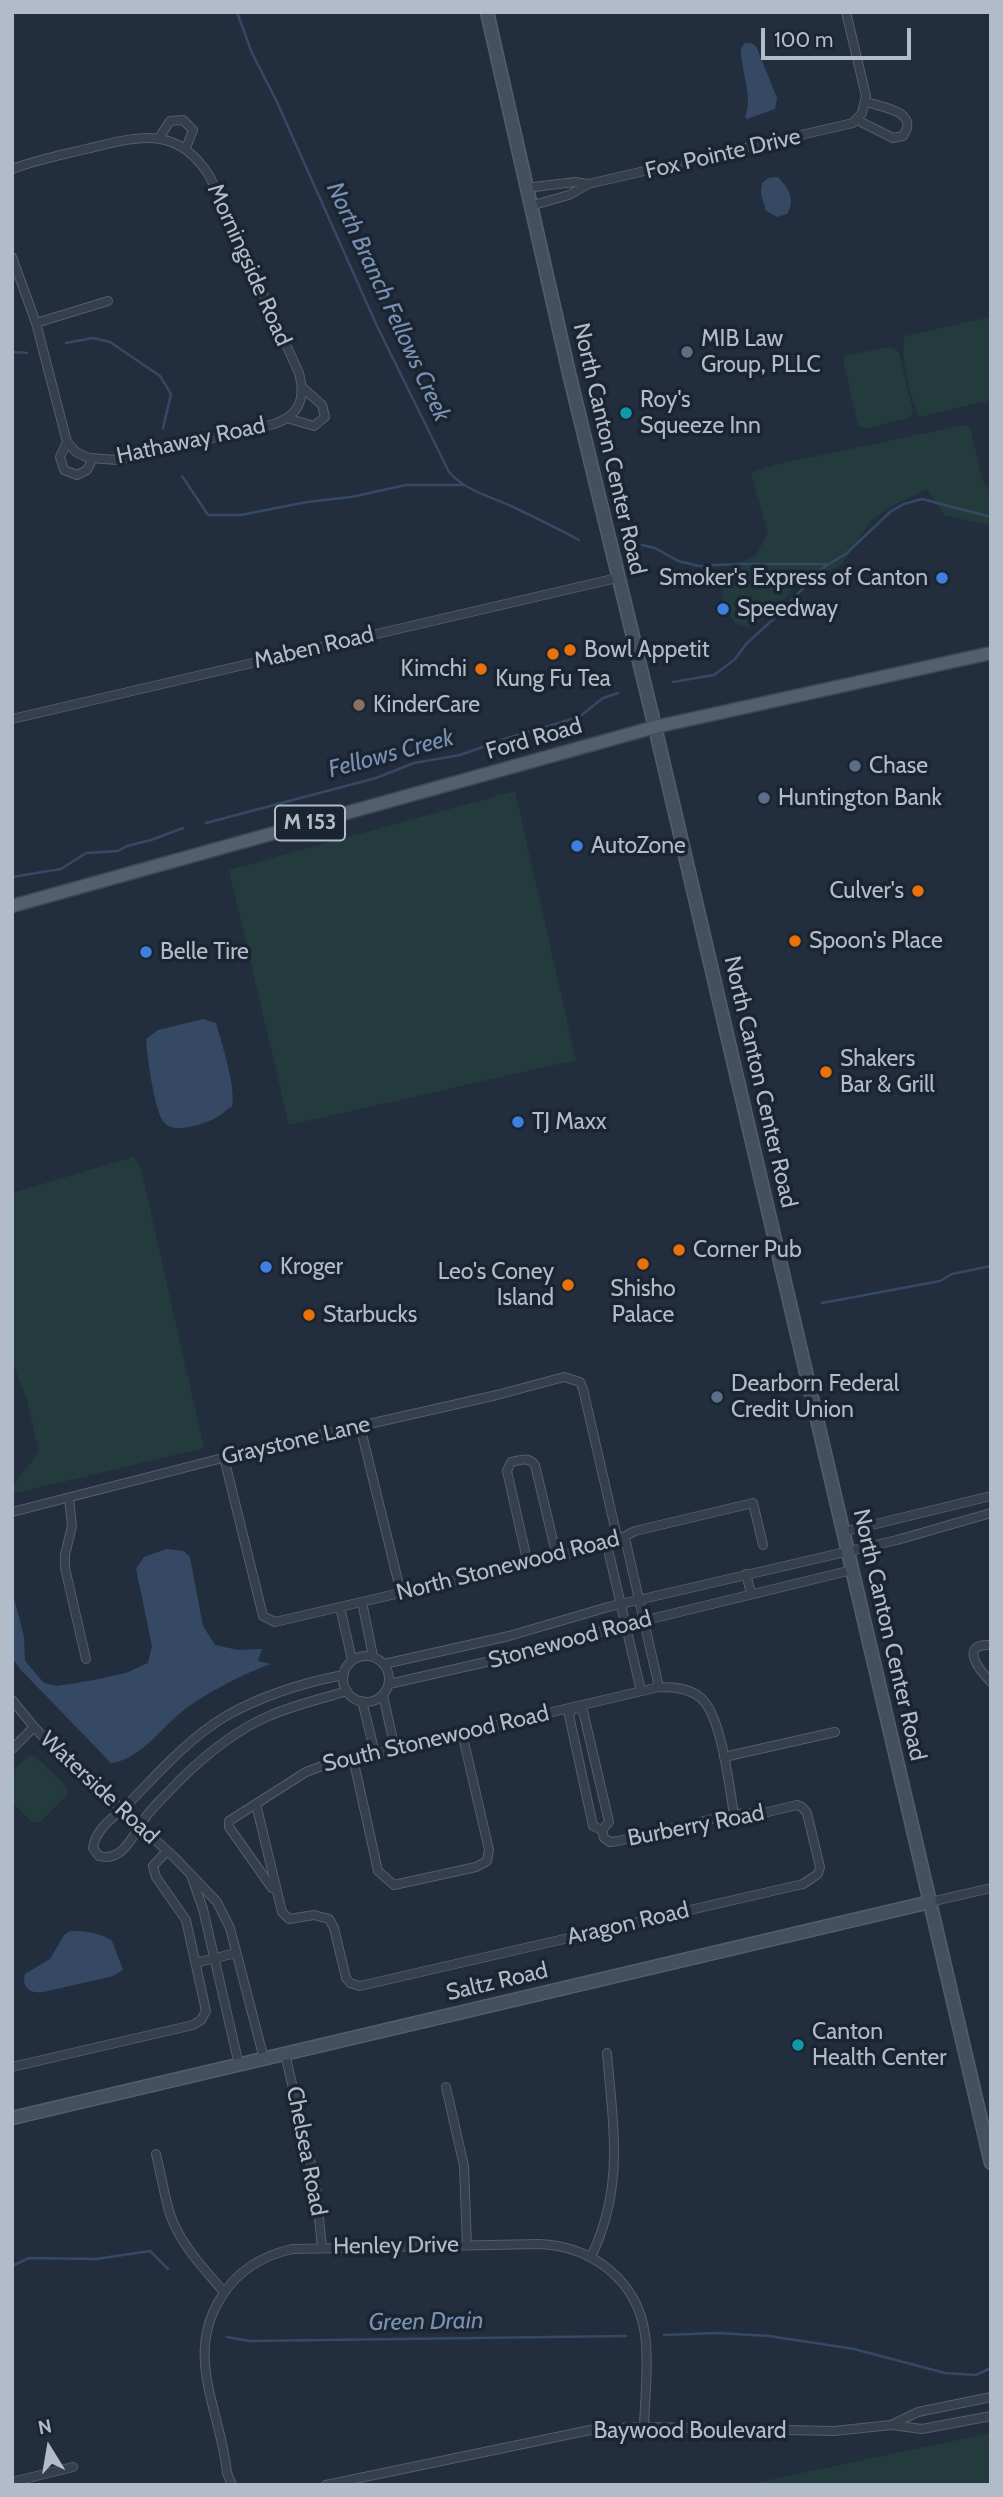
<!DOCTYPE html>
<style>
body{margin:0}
#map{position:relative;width:1003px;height:2497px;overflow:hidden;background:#222e3d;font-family:Cabin,sans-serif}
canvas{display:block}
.frame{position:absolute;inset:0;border:14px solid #b2bbc9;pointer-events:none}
.north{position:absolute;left:14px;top:2413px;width:70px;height:70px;-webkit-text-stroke:5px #1b2532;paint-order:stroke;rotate:349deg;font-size:19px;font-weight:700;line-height:28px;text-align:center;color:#b2bbc9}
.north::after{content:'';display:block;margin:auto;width:24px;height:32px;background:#b2bbc9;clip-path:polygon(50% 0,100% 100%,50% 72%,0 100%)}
.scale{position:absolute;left:761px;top:28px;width:150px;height:32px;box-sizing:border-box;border:4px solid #b2bbc9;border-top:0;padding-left:9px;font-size:21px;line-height:24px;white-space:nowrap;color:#b2bbc9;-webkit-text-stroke:5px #1b2532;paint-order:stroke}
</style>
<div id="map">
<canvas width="1003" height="2497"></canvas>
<div class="frame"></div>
<div class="north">N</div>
<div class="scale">100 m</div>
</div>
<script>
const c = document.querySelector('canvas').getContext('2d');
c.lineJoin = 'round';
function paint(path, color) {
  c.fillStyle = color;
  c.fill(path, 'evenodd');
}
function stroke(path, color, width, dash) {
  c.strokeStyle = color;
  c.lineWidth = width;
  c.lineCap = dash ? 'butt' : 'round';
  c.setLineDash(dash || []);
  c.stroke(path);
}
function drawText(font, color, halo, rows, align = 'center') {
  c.font = font + ' Cabin,sans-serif';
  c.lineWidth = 7;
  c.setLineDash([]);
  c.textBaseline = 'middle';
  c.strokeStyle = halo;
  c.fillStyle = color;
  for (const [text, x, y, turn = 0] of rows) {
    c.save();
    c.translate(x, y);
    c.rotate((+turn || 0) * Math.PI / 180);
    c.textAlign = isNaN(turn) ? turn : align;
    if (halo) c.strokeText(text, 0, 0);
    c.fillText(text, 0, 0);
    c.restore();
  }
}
const green = new Path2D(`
 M991 317V400L919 417C911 402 899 352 905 336Z
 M887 347 894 348 899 353 913 412 909 418 865 429 858 425 843 360 845 356Z
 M965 425 970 428 983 482 991 494V526L944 515 927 489 888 508 871 521 841 565 796 585 770 616 748 627 734 623 722 596 726 571 756 555 768 533 751 473 778 464Z
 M515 791 576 1060 289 1125 229 870Z
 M133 1157 141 1169 204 1448 16 1493 12 1492C14 1477 32 1465 39 1451L26 1397 12 1361V1193Z
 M28 1756H35L67 1787 68 1794 40 1822H32L12 1802V1772Z
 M991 2433V2485H745Z`);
const water = new Path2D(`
 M745 43H751L756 46 777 98 775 109 747 119 745 117C754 96 740 70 741 48Z
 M778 177C788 187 796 200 787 214L777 217 766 211 761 194 762 183 768 178Z
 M203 1019 216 1023C222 1046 236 1084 232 1107 225 1109 225 1113 219 1116 209 1122 193 1127 182 1128 175 1129 167 1127 163 1121 154 1107 147 1056 146 1039L158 1030Z
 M166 1549 184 1551 190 1557 203 1626 215 1645 238 1650 262 1649 258 1661 271 1664C245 1673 206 1693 184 1710 162 1727 140 1760 111 1763L20 1669 12 1658V1590L24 1637 25 1661 44 1683 57 1686 94 1680 126 1673 148 1663 152 1646 136 1569 144 1557Z
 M70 1931C84 1931 100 1932 112 1941L123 1970 113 1976 44 1992C32 1994 21 1989 25 1974L50 1959 64 1935Z`);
const stream = new Path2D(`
 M237 12 252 53 277 102 377 326 449 472C466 491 489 496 511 506 534 517 557 528 579 540
 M66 343 93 338 110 342 160 376 171 394 163 428
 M12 352 27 353
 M182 476 208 515H241L307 502 351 497 406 485H463
 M642 545 655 548 678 561 699 566 739 564H827
 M673 682 714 675 722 669 735 659 747 643 778 615 821 569 847 553 890 512 904 504 922 499 991 517
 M206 823 376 778 414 763 460 755 514 736 579 717 603 698 618 693
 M12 877 61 869 86 853 118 851 127 846 151 840 183 828
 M822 1303 940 1281 952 1274 991 1266
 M12 2266 29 2258 96 2259 150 2251 168 2269
 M664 2335 717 2333 769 2336 854 2349 945 2373 976 2375 991 2368
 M227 2337 249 2341 626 2336`);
const street = new Path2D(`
 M857 120 893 138 903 136C920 112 883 107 866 102
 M159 138 170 121 183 120 193 130 186 148
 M12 169C36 160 61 155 86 149 137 137 177 123 210 177L299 373C306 398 300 415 274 424L118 460 89 458 76 452 67 442 36 323 12 257
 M588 184 853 123 862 113 866 96 846 12
 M526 188 575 182 588 184 569 195 530 206
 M36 323 108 301
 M287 418 314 426 325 417 322 405 303 388
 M67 442 60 457 64 470 77 475 87 470 93 458
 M12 719 617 578
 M360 1426 401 1593
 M224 1458 263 1616 275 1622 607 1545 635 1531 753 1503 763 1545
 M69 1498 72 1526 65 1555V1568L86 1659
 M12 1512 254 1450 497 1395 564 1377 580 1382 583 1389 618 1541
 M843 1532 991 1496
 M625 1538 659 1687
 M607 1545 641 1691
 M528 1564 507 1471 511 1462C521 1460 528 1456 535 1465L557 1557
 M746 1574 751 1593
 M362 1602 373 1656
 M340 1607 352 1660
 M991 1645C957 1643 981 1672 991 1682
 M343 1679a23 23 0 1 1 46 0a23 23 0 1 1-46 0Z
 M384 1664 509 1636 608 1607 897 1540 991 1513
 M343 1675C302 1683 263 1695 226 1716 189 1738 159 1772 129 1803 115 1817 96 1827 93 1848L99 1856C125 1863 135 1830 148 1814 157 1803 168 1793 178 1782 204 1756 234 1731 269 1716 294 1705 321 1699 347 1691
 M389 1684 508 1657 626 1625 852 1570
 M383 1695 395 1749
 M12 1700 34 1727 52 1746 175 1858 217 1902 230 1928 264 2059
 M362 1701 375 1753
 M574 1707 583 1711 609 1822 602 1830 593 1826 569 1715Z
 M12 1749 34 1727
 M724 1757 835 1732
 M353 1758 378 1871 394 1885 476 1867 487 1861 489 1850 462 1733
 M256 1804 282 1912 289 1919 314 1915 329 1919 334 1928 346 1978 350 1983 360 1986 803 1884 818 1874 820 1867 807 1813 802 1807 797 1805 764 1813 734 1814 618 1841 610 1842 604 1838 602 1830
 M192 1878 203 1909 239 2065
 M272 1888 229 1827V1821L306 1772 322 1766 659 1687C674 1687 689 1688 701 1698 722 1717 729 1786 734 1814
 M930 1902 991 1888
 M195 1963 236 1953
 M285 2054 316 2186 322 2248
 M12 2067 193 2025 201 2020 206 2011 186 1920 156 1877 153 1866 167 1851
 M446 2087 464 2166 467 2245
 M156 2154C161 2174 164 2195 170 2214 180 2244 204 2269 224 2292
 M591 2257C625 2186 613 2127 607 2053
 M891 2425 918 2412 991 2397
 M12 2482 73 2467
 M232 2485 227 2473C221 2411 183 2355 222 2296 238 2270 262 2256 292 2249L539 2244C592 2246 637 2280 645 2334 649 2364 645 2397 644 2427
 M326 2485 595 2429 644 2427 834 2431 891 2425 922 2429 991 2416`);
const secondary = new Path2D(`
 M487 12 569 373 655 727 991 2163
 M12 2118 930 1902`);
const primary = new Path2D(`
 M12 906 655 727 991 653`);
const markers = [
 [687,352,7,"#5c6f8a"],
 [626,413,7,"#0f9aa8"],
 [942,578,7,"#3f7fe0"],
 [723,609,7,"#3f7fe0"],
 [570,650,7,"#e8710a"],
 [553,654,7,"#e8710a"],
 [481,669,7,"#e8710a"],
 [359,705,7,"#8d6e63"],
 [855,766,7,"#5c6f8a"],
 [764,798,7,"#5c6f8a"],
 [577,846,7,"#3f7fe0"],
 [918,891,7,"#e8710a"],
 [795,941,7,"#e8710a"],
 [146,952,7,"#3f7fe0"],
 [826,1072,7,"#e8710a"],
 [518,1122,7,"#3f7fe0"],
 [679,1250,7,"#e8710a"],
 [643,1264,7,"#e8710a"],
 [266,1267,7,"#3f7fe0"],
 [568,1285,7,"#e8710a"],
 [309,1315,7,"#e8710a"],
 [717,1397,7,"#5c6f8a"],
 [798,2045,7,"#0f9aa8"]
];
const shields = [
 [310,823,70]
];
const shieldNames = [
 ["M 153",310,823]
];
const streetNames = [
 ["Fox Pointe Drive",723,154,-13],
 ["Morningside Road",249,265,66],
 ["Hathaway Road",191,441,-12],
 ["North Canton Center Road",609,449,77],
 ["Maben Road",314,648,-13],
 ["Ford Road",534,739,-16],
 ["North Canton Center Road",760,1082,77],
 ["Graystone Lane",296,1441,-13],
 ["North Stonewood Road",508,1566,-14],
 ["North Canton Center Road",889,1635,77],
 ["Stonewood Road",570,1640,-15],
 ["South Stonewood Road",436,1739,-13],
 ["Waterside Road",99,1788,43],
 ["Burberry Road",696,1826,-11],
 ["Aragon Road",628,1924,-13],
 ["Saltz Road",497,1982,-13],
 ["Chelsea Road",306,2151,79],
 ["Henley Drive",396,2246,-1],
 ["Baywood Boulevard",690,2431]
];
const poiNames = [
 ["MIB Law",701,339],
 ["Group, PLLC",701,365],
 ["Roy's",640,400],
 ["Squeeze Inn",640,426],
 ["Smoker's Express of Canton",928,578,"right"],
 ["Speedway",737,609],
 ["Bowl Appetit",584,650],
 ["Kimchi",467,669,"right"],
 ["Kung Fu Tea",553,679,"center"],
 ["KinderCare",373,705],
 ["Chase",869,766],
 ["Huntington Bank",778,798],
 ["AutoZone",591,846],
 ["Culver's",904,891,"right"],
 ["Spoon's Place",809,941],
 ["Belle Tire",160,952],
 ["Shakers",840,1059],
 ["Bar & Grill",840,1085],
 ["TJ Maxx",532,1122],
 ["Corner Pub",693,1250],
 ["Kroger",280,1267],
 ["Leo's Coney",554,1272,"right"],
 ["Island",554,1298,"right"],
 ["Shisho",643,1289,"center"],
 ["Palace",643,1315,"center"],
 ["Starbucks",323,1315],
 ["Dearborn Federal",731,1384],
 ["Credit Union",731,1410],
 ["Canton",812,2032],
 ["Health Center",812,2058]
];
const waterNames = [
 ["North Branch Fellows Creek",388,302,65],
 ["Fellows Creek",391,754,-15],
 ["Green Drain",426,2322,-1]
];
paint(green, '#243b3e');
paint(water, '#354965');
stroke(stream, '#354965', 2.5);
stroke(street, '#545e6b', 10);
stroke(secondary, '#545e6b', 15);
stroke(primary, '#3f4956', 15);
stroke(street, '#36404d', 8);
stroke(secondary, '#444f60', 12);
stroke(primary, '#545f6d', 12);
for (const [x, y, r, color] of markers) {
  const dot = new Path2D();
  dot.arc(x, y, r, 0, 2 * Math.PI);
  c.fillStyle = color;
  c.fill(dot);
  stroke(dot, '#1b2532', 2.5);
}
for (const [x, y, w] of shields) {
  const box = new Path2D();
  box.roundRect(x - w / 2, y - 17.5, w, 35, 5);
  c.fillStyle = '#1b2532';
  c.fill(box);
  stroke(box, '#b2bbc9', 2);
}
drawText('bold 21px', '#b2bbc9', null, shieldNames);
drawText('23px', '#b2bbc9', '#1b2532', streetNames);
drawText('23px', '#b2bbc9', '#1b2532', poiNames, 'left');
drawText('italic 24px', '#7891b2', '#1b2532', waterNames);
</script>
